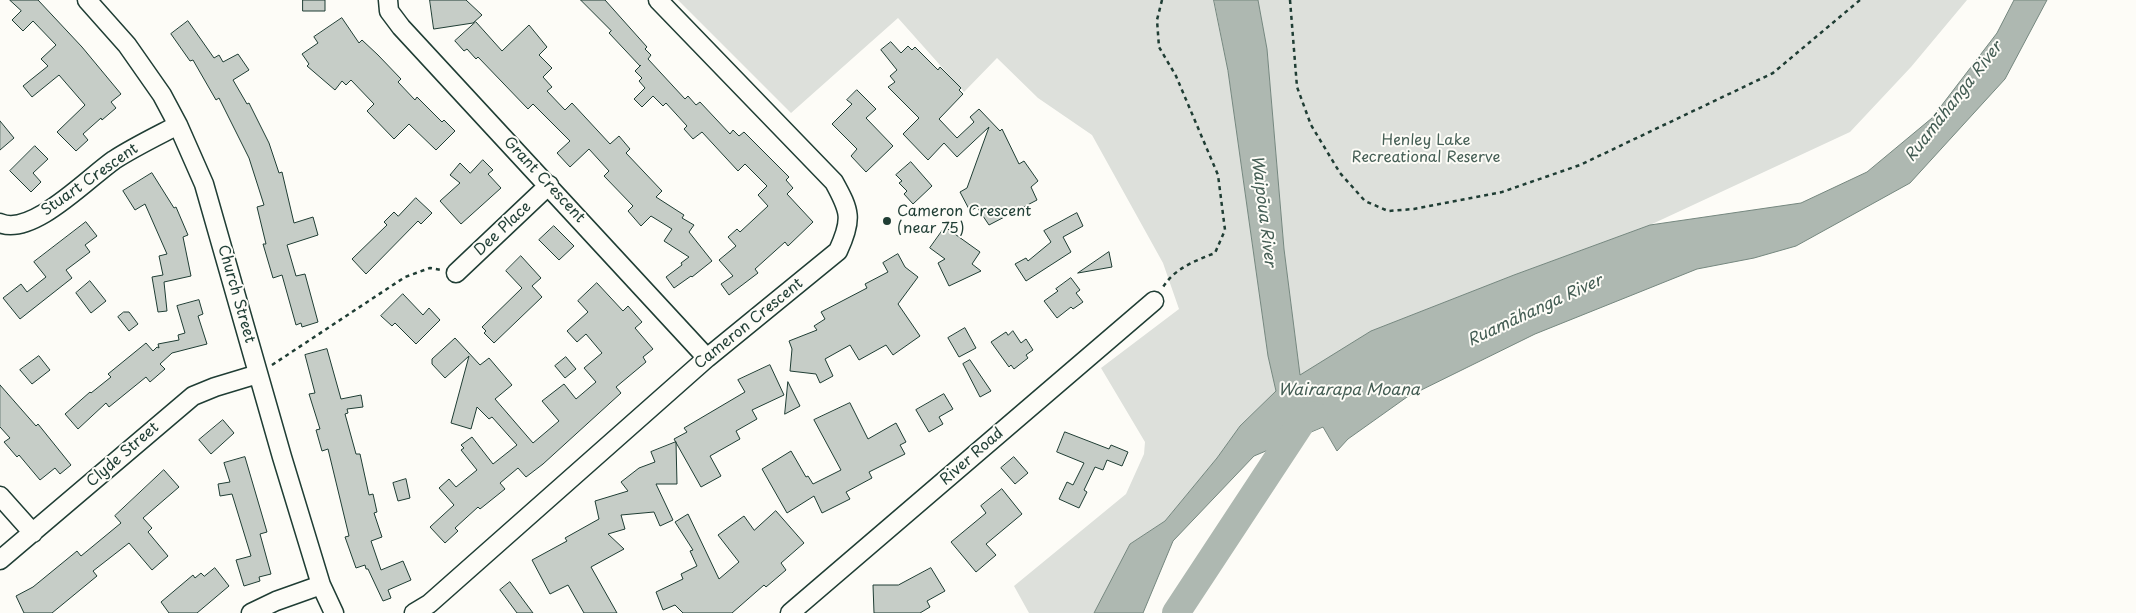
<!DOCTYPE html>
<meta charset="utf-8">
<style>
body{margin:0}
canvas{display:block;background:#fdfcf7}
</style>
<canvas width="2136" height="613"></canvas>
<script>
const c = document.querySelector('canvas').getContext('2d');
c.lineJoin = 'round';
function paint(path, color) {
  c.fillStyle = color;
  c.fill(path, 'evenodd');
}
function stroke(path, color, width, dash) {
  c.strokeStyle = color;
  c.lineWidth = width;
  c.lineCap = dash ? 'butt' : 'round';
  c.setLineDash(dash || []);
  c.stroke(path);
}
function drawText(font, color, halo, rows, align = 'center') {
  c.font = font + ' "Playpen Sans",sans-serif';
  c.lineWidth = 4;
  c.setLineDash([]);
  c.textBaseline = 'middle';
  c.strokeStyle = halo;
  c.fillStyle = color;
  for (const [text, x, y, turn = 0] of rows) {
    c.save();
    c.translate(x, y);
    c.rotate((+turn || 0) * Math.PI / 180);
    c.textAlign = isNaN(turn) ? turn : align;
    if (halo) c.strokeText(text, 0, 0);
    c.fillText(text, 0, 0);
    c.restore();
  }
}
const green = new Path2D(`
 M678 0H1214L1228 71 1268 356 1276 391 1240 426 1217 458 1165 521 1130 544 1094 613H1029L1014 586 1126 494 1144 454 1145 442 1101 368 1179 309 1163 263 1092 135 1038 98 997 58 964 92 898 18 791 113Z
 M1258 0H1967L1911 67 1850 132 1650 225 1514 275 1371 331 1300 376 1284 249 1267 49Z`);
const water = new Path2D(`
 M1214 0H1258L1267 49 1284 249 1300 375 1371 331 1514 275 1650 225 1801 203 1867 172 1932 118 1997 33 2014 0H2047L2005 79 1910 183 1796 246 1754 258 1697 269 1535 334 1407 397 1348 439 1337 451 1323 427 1254 456 1173 541 1143 613H1094L1130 544 1165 521 1217 458 1240 426 1276 391 1268 356 1228 71Z`);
const river = new Path2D(`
 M1176 613 1303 420 1314 415`);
const building = new Path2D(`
 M10 0H38L82 47 121 94 111 102 116 108 102 120 101 118 83 134 88 140 76 151 57 132 85 105 59 75 32 97 23 86 48 66 41 59 56 45 33 21 23 31 12 20 21 11Z
 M303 0H325V11H303Z
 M430 0H466L482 15 473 23 434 29Z
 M581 0H605L647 47 645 49 651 55 648 59 685 99 688 96 696 105 700 102 730 134 733 130 739 136 744 132 789 177 786 180 793 188 787 194 813 222 788 246 785 242 755 269 758 273 729 295 721 284 733 276 719 260 736 246 728 237 737 229 740 232 768 206 758 195 767 186 745 164 738 171 702 132 693 139 684 129 687 126 666 103 663 106 653 96 642 107 634 99 645 88 639 81 642 78 635 71 641 65 640 66 609 33 611 31Z
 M342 18 359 43 362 40 378 55 401 79 398 82 415 100 417 97 442 122 444 120 455 131 436 150 409 124 394 139 367 111 374 104 351 80 346 85 342 81 335 90 307 66 309 64 302 54 318 43 314 37Z
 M188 21 214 58 219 55 223 62 238 54 249 70 233 80 247 104 249 103 269 143 279 173 282 172 294 223 313 217 318 235 287 245 296 276 305 274 318 322 302 327 301 323 296 325 282 275 273 278 263 244H266L257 207 264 205 249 158 219 98 216 100 193 60 190 61 171 34Z
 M476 22 502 51 529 25 547 47 539 55 552 68 543 77 552 87 547 91 565 110 572 103 610 144 619 136 630 149 626 153 662 191 656 197 684 215 682 218 694 225 689 232 712 261 692 277 691 276 674 288 666 277 682 265 681 263 689 257 664 241 672 229 651 216 641 226 628 211 633 206 604 176 609 171 589 149 570 167 557 153 570 141 533 104 528 109 478 57 476 59 467 49 464 51 455 41Z
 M891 42 901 53 908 46 912 50 915 47 938 70 940 67 961 88 959 90 963 94 939 119 957 138 974 122 970 117 979 109 1000 131 1002 129 1019 164 1024 161 1038 181 1031 187 1037 200 989 225 977 207 970 211 960 192 967 188 989 127 957 157 944 143 928 160 903 134 919 118 888 87 895 82 890 76 897 70 881 50Z
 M857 90 876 109 866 118 893 146 866 172 851 156 857 149 832 124 852 104 847 100Z
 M0 121 14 138 0 150Z
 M35 146 48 159 33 173 41 182 31 192 10 171Z
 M483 160 493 170 488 174 501 188 461 224 440 201 460 183 450 175 460 163 470 173Z
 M911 162 932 186 913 204 904 194 907 191 899 183 902 181 896 175Z
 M152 173 174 208 176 207 188 235 183 237 191 276 164 282 167 311 158 312 152 277 163 275 159 256 167 254 145 204 135 210 123 191Z
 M416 198 432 213 421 224 418 221 366 274 352 259 387 225 384 222 394 212 398 216Z
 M1077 213 1083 226 1063 237 1071 252 1026 281 1015 264 1026 258 1028 261 1051 242 1044 231Z
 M86 222 97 236 85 245 90 252 66 270 72 278 20 319 3 298 21 284 27 292 46 277 34 262Z
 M554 226 574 246 559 260 539 240Z
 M945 227 980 252 972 264 981 271 949 286 938 263 945 259 930 248Z
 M1109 252 1112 267 1078 273Z
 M898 254 905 267 918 277 898 304 920 336 893 355 886 345 859 360 850 345 825 359 833 376 820 383 816 374 790 371 792 349 789 341 817 330 814 326 825 319 821 312 867 288 865 284 888 272 883 263Z
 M521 256 541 278 532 286 542 297 494 343 484 333 486 331 482 327 522 288 506 271Z
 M1071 278 1080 290 1076 293 1083 302 1073 309 1071 307 1057 318 1044 301 1058 291 1056 289Z
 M90 281 106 301 91 313 76 293Z
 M597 283 623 311 628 306 642 322 635 328 653 349 643 357 646 362 616 387 621 393 543 464 526 477 518 468 500 483 505 489 480 509 478 507 455 528 458 531 445 543 430 527 454 505 439 488 449 479 456 487 477 470 461 450 464 448 461 445 472 437 493 464 517 445 492 417 489 419 477 407 471 429 451 423 469 356 445 378 432 364V359L455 338 480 365 489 358 512 385 495 399 533 443 559 421 542 401 564 384 576 399 596 382 584 368 602 353 586 334 577 342 567 331 588 312 578 301Z
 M403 294 423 315 429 308 440 320 416 344 395 323 392 326 381 316Z
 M199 300 203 314 198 316 207 344 172 353 160 364 165 369 150 382 146 377 109 407 106 403 78 429 65 414 90 392 91 393 111 377 108 374 146 343 153 351 157 347 159 348 158 344 179 340 178 335 185 333 177 306Z
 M124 312H129L138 324 129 331 118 317Z
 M965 328 976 348 959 357 948 338Z
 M1013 331 1021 343 1026 339 1033 350 1026 355 1028 358 1014 369 1011 365 1009 367 991 342 1006 332 1008 335Z
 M327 349 341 399 361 395 363 407 347 409 348 413 345 414 356 454H360L369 495 373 494 377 512 374 513 382 537 371 541 381 570 403 561 411 580 388 590 391 598 383 601 368 569H366L365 565 356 568 345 537 349 536 328 449 322 451 316 430 320 429 309 394 315 393 305 355Z
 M39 356 50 370 32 384 20 370Z
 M566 357 576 369 565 378 555 366Z
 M970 360 991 391 980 397 963 364Z
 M770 365 784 395 752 410 757 419 736 431 740 439 710 456 721 476 701 487 674 439 687 432 684 428 745 392 738 380Z
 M788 382 800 406 785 414Z
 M0 385 36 426 38 424 71 465 60 474 55 468 40 480 19 455 17 457 4 442 10 438 0 427Z
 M944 394 953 409 939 417 943 424 929 432 916 410Z
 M850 403 868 439 896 423 906 442 900 445 905 454 869 472 872 478 846 492 850 499 822 513 814 496 787 513 762 469 791 451 806 477 808 476 813 484 841 470 814 420Z
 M223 420 234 433 211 454 199 440Z
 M1065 432 1109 449 1111 445 1128 452 1122 466 1107 460 1103 470 1095 467 1084 490 1087 492 1079 508 1059 499 1067 482 1073 485 1084 463 1057 452Z
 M676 442 677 484H656L673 520 660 526 654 512 621 515 625 529 608 534 624 549 591 567 617 613H584L568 585 550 594 532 560 567 541 565 538 599 519 595 501 628 491 621 482 639 468 655 462 651 452Z
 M245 457 267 532 260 534 271 574 259 577 260 581 244 586 236 560 251 556 232 494 220 496 218 484 230 482 224 463Z
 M1014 457 1028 473 1015 484 1001 468Z
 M164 470 179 487 143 518 152 528 148 532 168 556 152 570 129 543 93 571 97 576 52 613H24L16 596 33 587 77 551 81 556 121 523 115 516Z
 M406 479 410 498 398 501 393 483Z
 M1002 489 1022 514 986 544 996 555 976 572 951 542 986 513 981 506Z
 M776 511 804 543 781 563 786 570 766 587 764 585 732 613H683L675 605 663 610 656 592 683 579 681 574 697 566 690 551 693 550 675 522 688 514 719 579 739 562 718 535 744 516 754 530Z
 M215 568 229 586 197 613H169L161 602 193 575 195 578 201 573 204 576Z
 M931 568 945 591 927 601 930 607 920 613H874L873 585H898Z
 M510 582 533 613H517L500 590Z`);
const path = new Path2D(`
 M1162 0 1157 20 1159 47 1176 76 1218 175 1225 230 1215 253C1195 261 1175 268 1163 287
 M1290 0 1297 87 1311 125 1340 173 1365 201 1388 211 1414 209 1502 192 1580 165 1773 73 1860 0
 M272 365 405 277 430 268 441 270`);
const minor = new Path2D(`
 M87 0 127 45 162 95 178 125 204 184 282 457 321 585 334 613
 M388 0 389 11 401 27 707 358
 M0 223C32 237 88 178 114 160 134 147 157 136 178 125
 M456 273 549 185
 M0 496 33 533
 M0 560 193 396 215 387 258 374
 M251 613 276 601 321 585
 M414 613 429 604 707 358 838 251C853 219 850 211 834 182L658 0
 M790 613 1154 301`);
const markers = [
 [887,221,5,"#1f3d34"]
];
const parkNames = [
 ["Henley Lake",1426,141],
 ["Recreational Reserve",1426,158]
];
const streetNames = [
 ["Stuart Crescent",90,180,-35],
 ["Grant Crescent",544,180,47],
 ["Dee Place",503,229,-43],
 ["Church Street",236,294,74],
 ["Cameron Crescent",749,324,-39],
 ["Clyde Street",123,455,-41],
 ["River Road",972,457,-41]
];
const poiNames = [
 ["Cameron Crescent",897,212],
 ["(near 75)",897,229]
];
const waterNames = [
 ["Ruamāhanga River",1954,102,-52],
 ["Waipōua River",1263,211,83],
 ["Ruamāhanga River",1535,311,-25],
 ["Wairarapa Moana",1349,391]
];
paint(green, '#dde0db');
paint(water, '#aeb8b1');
stroke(water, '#75877f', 1);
stroke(river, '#aeb8b1', 28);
paint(building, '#c6cdc7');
stroke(building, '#1f3d34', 1);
stroke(minor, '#1f3d34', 21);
stroke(path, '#1f3d34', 2.5, [4, 4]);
stroke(minor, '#fdfcf7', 18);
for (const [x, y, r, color] of markers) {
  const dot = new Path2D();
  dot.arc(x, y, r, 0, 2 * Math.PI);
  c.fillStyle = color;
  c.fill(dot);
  stroke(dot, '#fdfcf7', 2);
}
drawText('15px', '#455e55', '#fdfcf7', parkNames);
drawText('15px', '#1f3d34', '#fdfcf7', streetNames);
drawText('15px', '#1f3d34', '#fdfcf7', poiNames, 'left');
drawText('italic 16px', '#435c53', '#fdfcf7', waterNames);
</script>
